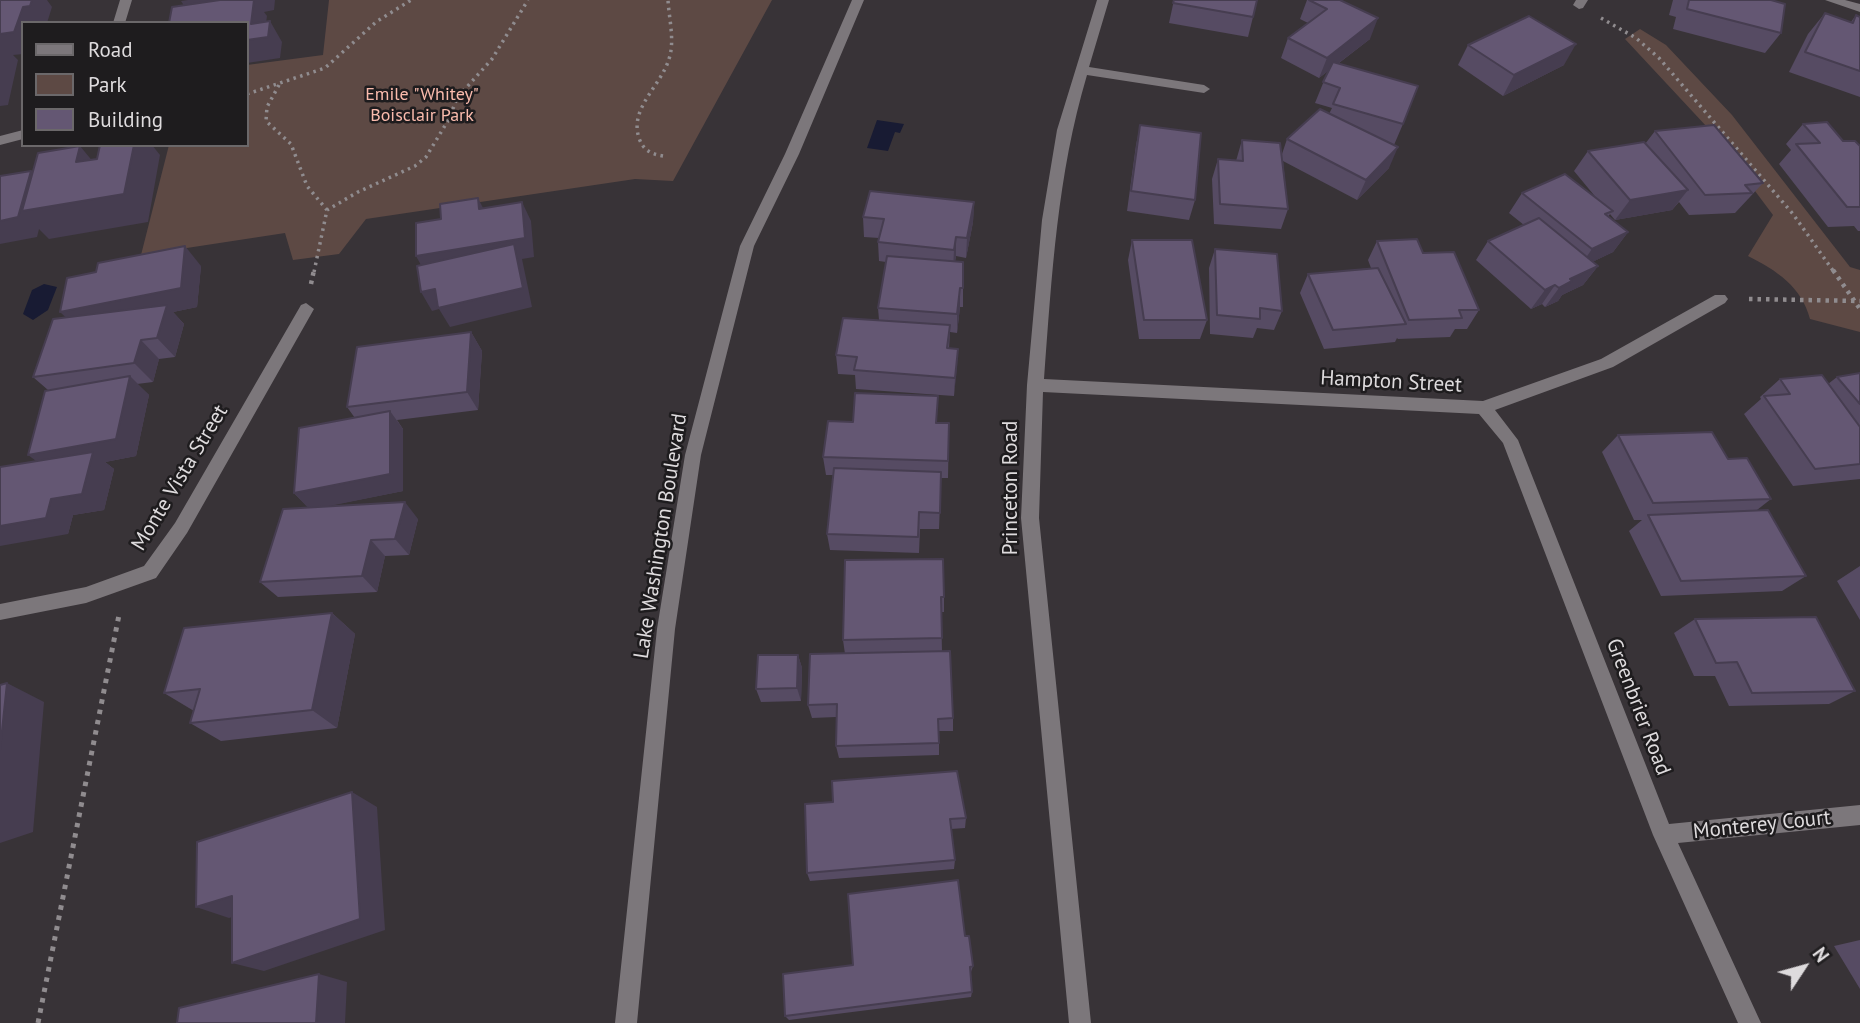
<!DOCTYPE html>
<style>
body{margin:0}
#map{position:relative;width:1860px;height:1023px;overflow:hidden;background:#383337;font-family:"PT Sans",sans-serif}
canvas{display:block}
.legend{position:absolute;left:21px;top:21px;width:228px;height:126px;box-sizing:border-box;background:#1e1c1e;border:2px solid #6b686a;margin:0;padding:9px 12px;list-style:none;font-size:21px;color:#dedbdd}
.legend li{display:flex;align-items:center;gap:14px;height:35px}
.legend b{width:35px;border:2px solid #6b686a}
.north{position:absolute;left:1769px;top:932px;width:70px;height:70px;-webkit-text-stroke:5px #1e1c1e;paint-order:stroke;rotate:54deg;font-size:19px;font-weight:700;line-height:28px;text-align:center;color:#dedbdd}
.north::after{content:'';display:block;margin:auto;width:24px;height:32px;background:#dedbdd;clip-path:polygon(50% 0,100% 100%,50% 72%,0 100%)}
</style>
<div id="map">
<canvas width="1860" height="1023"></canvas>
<ul class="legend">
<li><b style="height:9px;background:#7c777b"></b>Road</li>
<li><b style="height:19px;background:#5d4944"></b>Park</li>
<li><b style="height:19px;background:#645773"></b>Building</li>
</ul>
<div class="north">N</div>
</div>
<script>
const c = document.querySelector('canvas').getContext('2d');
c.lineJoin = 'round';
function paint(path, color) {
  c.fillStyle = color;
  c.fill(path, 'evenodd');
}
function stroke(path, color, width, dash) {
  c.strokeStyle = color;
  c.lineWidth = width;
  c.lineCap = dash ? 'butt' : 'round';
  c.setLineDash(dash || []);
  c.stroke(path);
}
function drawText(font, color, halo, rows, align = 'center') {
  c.font = font + ' "PT Sans",sans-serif';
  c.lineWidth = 5;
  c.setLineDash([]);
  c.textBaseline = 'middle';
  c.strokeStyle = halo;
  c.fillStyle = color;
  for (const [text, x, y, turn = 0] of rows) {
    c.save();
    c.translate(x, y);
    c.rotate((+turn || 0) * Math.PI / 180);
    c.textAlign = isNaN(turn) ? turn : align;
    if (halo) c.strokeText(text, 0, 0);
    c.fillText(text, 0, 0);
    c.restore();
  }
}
const green = new Path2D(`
 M329 0H772L673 181 635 179 366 219 339 254 293 260 285 233 141 255 169 145H247V65L323 55Z
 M1640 29 1666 45 1732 115 1850 267 1860 270V332L1810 319C1802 287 1776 270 1748 256L1773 215 1707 127 1625 39Z`);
const water = new Path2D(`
 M877 120 904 124 900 133 895 132 888 151 867 148Z
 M44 284 57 287 48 310 33 320 23 314 32 290Z`);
const pathFar2 = new Path2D(`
 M1601 18 1636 38 1659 58 1793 214 1834 272
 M279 85 267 107 266 121 291 144 307 186 327 210
 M247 94 325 68 376 22 411 0
 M663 156C651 154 643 150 639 138 629 108 661 86 669 59 675 41 669 19 668 0
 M314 272 327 210 358 192 415 166 426 157 449 119 457 98 492 59 528 0`);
const pathFar1 = new Path2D(`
 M1833 270 1860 309
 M311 284 314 270
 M1749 299 1860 301`);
const path = new Path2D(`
 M38 1023 119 615`);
const minor = new Path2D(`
 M120 0H132L125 23H113Z
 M852 0H864L799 154 754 246 701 455 675 629 637 1023H615L657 629 685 455 740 246 785 154Z
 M1097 0H1109L1089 67 1204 85 1210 89 1204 93 1087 75C1057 176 1052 274 1044 379L1483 401 1601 359 1715 295H1725L1728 299 1725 303 1613 367 1495 410 1518 440 1669 824 1860 805V825L1678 843 1761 1023H1738L1653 835 1503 443 1479 414 1043 392 1039 518 1091 1023H1069L1021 518 1027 385 1042 220 1057 130Z
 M1576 0H1588L1583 8 1579 9 1573 5Z
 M1825 0H1845L1860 4V12Z
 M23 130V139L0 145V136Z
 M306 303 314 309 187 533 156 578 86 603 0 620V604L86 587 144 566 175 523 301 305Z`);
const wall = new Path2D(`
 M1174 0 1253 17 1248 37 1169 23Z
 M1307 0H1340L1370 39 1339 63 1403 124 1394 145 1390 143 1389 168 1357 200 1283 161 1288 209 1281 229 1214 224 1212 179 1218 159 1236 161 1242 140 1282 154 1287 139 1329 114 1332 108 1315 103 1328 71 1319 78 1281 58 1288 38 1308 23 1300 19Z
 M1673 0H1771L1781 33 1765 53 1673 29 1676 17 1669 15Z
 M1825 13 1851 22 1856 15 1860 17V97L1789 72 1808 34Z
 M1468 45 1564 65 1503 96 1458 65Z
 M1803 124 1843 141 1860 146V231H1858L1854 226 1828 227 1779 164 1791 150 1786 144Z
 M1140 125 1195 200 1189 220 1127 211 1136 145Z
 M1655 131 1763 183 1735 213 1689 215 1679 202 1672 210 1615 220 1610 214 1608 217 1628 232 1613 252 1592 262 1598 266 1583 285 1562 295 1558 301 1545 307 1542 304 1531 309 1476 260 1488 241 1524 225 1509 213 1522 193 1598 200 1574 171 1588 151 1645 144Z
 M974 202 973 222 966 258 956 256 955 262 963 288V307H960L957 333 950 332 949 348 958 349 954 396 856 389 855 375 838 374 836 355 879 320 878 308 886 262 879 261 878 242 879 238 864 237 863 217Z
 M1132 240 1207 320 1200 339H1139L1128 260Z
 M1377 241 1423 253 1479 310 1467 329H1455L1450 337 1398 339 1397 338 1395 342 1324 349 1300 293 1308 274 1371 268 1368 260Z
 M1215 249 1282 311 1274 330 1257 328 1253 338 1210 334 1209 268Z
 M201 266 197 307 173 312 184 324 175 357 159 359 153 382 137 384 149 395 136 456 105 462 114 469 104 510 73 515 68 534 36 461 48 390 33 377 67 318Z
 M471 332 482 351 478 410 397 420 403 429V491L327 506 418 519 409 555 385 556 377 592 278 597 260 582 308 507 294 493 355 418 347 407Z
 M1860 373V479L1793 486 1744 414 1761 399 1760 397 1780 379 1828 384 1837 377Z
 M937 423H949L948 478H941L939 529H920L919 553 830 550 827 534 833 475H826L823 457Z
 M1618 435 1728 459 1771 499 1757 510 1806 576 1782 591 1661 596 1629 531 1642 520H1634L1602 452Z
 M845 560 944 597V612H941L942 651 953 718V731H939V755L839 758 836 746V717L812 718 808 705 845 654 843 640Z
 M1860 566V620L1837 581Z
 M332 613 355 634 337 728 221 741 190 723 194 711 164 693Z
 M1695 619 1855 691 1829 704 1729 706 1715 676H1694L1674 633Z
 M798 655 802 668 801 701 761 702 756 689Z
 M805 804 966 818 965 828 951 829 955 860 954 869 810 881 807 873Z
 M965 936 973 966 971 972 970 973 972 992 971 997 789 1020 785 1016 853 965Z
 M1860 940V989L1834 946Z`);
const shadedWall = new Path2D(`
 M32 0H47L52 7 47 23H23V54L13 55 18 60 8 105 0 106V34L23 7Z
 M188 0H275L274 10 264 12 267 16 264 38 270 21 282 42 280 58 247 63V40L194 21 181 1Z
 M1378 18 1370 39 1319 78 1327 58Z
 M1576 44 1564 65 1503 96 1514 75Z
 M134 145H152L160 155 148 222 49 239 39 229 37 237 0 244V221L31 171 49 191Z
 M80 146 104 175 76 162Z
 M1398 147 1389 168 1357 200 1366 180Z
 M1688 190 1672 210 1615 220 1630 200Z
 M478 198 488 218 479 209Z
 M522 202 531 221 534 257 522 259 532 307 450 327 439 309 432 311 421 292 427 276 416 256Z
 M974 202 973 222 966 258 967 238Z
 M1628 232 1613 252 1578 269 1592 249Z
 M956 237V256L953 270 954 250Z
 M185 246 201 266 197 307 173 312 184 324 175 357 157 338 80 331 60 312Z
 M1598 266 1583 285 1562 295 1558 301 1545 307 1559 288 1570 279Z
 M1555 285 1542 304 1531 309 1545 290Z
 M960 288V307L957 333V314Z
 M471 332 482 351 478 410 467 392Z
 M141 340 159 359 153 382 134 363Z
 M958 349 957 367 954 396 955 378Z
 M130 376 149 395 136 456 105 462 114 469 104 510 73 515 68 534 0 546V526L51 472 28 455Z
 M390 411 403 429V491L310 510 294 493Z
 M405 502 418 519 409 555 395 539Z
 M371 540 385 556 377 592 362 576Z
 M332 613 355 634 337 728 312 710Z
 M798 655 802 668 801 701 797 688Z
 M7 683 44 702 33 832 0 843V750Z
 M352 792 377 807 385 930 264 971 232 963Z
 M232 896 263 907 229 918 196 907Z
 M319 974 347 982 345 1023H316Z`);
const building = new Path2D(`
 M0 0H32L30 6 23 7 14 32 0 34Z
 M220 0H254L251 24 270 21 268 37 247 40V23H169L172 7Z
 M1174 0H1257L1253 17 1173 3Z
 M1309 0H1340L1378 18 1327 58 1288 38 1327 9Z
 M1689 0H1771L1785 4 1781 33 1687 9Z
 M1825 13 1853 23 1856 15 1860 17V71L1805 52Z
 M1529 16 1576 44 1514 75 1468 45Z
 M1333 62 1418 86 1403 124 1333 104 1340 88 1323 82Z
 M1320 109 1398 147 1366 180 1287 139Z
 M1827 122 1843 141H1855L1860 146V207H1847L1796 144 1820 143 1803 124Z
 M1140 125 1201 133 1195 200 1131 191Z
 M1714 125 1763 183 1745 185 1752 193 1705 195 1655 131Z
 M1242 140 1280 143 1288 209 1220 204 1218 159 1243 161Z
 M1644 142 1688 190 1630 200 1588 151Z
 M100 145H134L124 194 22 211 38 153 80 146 76 162 97 159Z
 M31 171 18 217 0 221V176Z
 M1565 174 1613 211 1605 214 1628 232 1592 249 1522 193Z
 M870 191 974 202 967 238 956 237 954 250 878 242 884 219 863 217Z
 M478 198 479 209 522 202 525 238 416 256V223L441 219 440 204Z
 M1539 218 1598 266 1570 279 1572 281 1559 288 1555 285 1545 290 1488 241Z
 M1417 239 1423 253 1454 252 1479 310H1459L1462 318 1409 320 1377 241Z
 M1132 240H1192L1207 320H1144Z
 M514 244 523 288 438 308 435 289 421 292 417 266Z
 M185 246 181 288 60 312 67 278 96 272 98 263Z
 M1215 249 1277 254 1282 311 1260 308V319L1217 315Z
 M887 256 963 262V288H960L957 314 878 308Z
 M1378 268 1406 324 1333 330 1308 274Z
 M167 305 157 338 141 340 134 363 33 377 53 319Z
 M843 318 950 325 947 348 958 349 955 378 854 370 857 357 836 355Z
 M471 332 467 392 347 407 357 347Z
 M1860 373V404L1837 377Z
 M1822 375 1860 427V464L1815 469 1764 396 1790 394 1780 379Z
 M130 376 116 439 28 455 45 391Z
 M855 393 938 396 936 423H949L948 461 823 457 828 421 853 422Z
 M390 411V474L294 493 299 428Z
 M1712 432 1728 459 1747 458 1771 499 1653 503 1618 435Z
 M93 452 82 494 51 499 46 518 0 526V467Z
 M834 468 941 472 940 513 919 512 918 537 827 534Z
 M405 502 395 539 371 540 362 576 260 582 283 509Z
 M1768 510 1806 576 1681 581 1648 515Z
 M943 559 944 597H941L942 638 843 640 845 560Z
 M332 613 312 710 190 723 200 689 164 693 184 628Z
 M1816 617 1855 691 1752 693 1737 662 1716 663 1695 619Z
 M950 651 953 718 938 719 939 743 836 746 837 704 808 705 810 654Z
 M758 655H798L797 688 756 689Z
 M7 683 0 750V685Z
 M957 771 966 818 950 819 955 860 807 873 805 804 833 802 832 781Z
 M352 792 360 919 232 963V896L196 907 197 842Z
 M958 880 965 936H969L973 966 970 967 972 992 785 1016 783 974 853 965 848 894Z
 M319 974 316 1023H177L179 1008Z`);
const farParknames = [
 ["Emile \"Whitey\"",422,95],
 ["Boisclair Park",422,116]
];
const streetNames = [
 ["Hampton Street",1391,382,3],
 ["Monte Vista Street",180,478,-59],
 ["Princeton Road",1011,488,-90],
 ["Lake Washington Boulevard",661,536,-81],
 ["Greenbrier Road",1638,707,69],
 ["Monterey Court",1762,825,-6]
];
paint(green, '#5d4944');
paint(water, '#181b33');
stroke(pathFar2, '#908c8f', 3.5, [2.5, 4.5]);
stroke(pathFar1, '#908c8f', 4.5, [3.5, 5]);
stroke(path, '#908c8f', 5, [4.5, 6]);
paint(minor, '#7c777b');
paint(wall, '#564b63');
paint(shadedWall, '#463d50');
paint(building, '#645773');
stroke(building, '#463d50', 2);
drawText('18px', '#fabbad', '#1e1c1e', farParknames);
drawText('21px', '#dedbdd', '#1e1c1e', streetNames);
</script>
